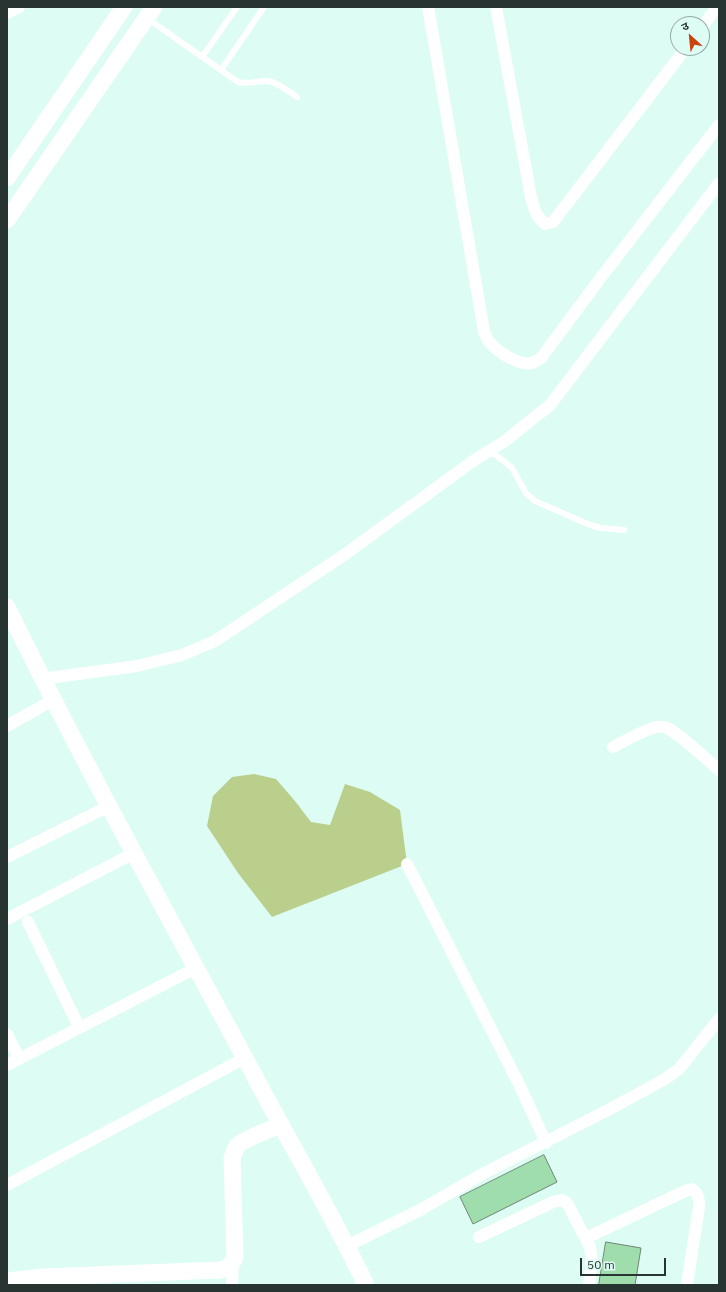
<!DOCTYPE html>
<meta charset="utf-8">
<style>
body{margin:0}
#map{position:relative;width:726px;height:1292px;overflow:hidden;background:#ddfcf4;font-family:"IBM Plex Sans","Noto Sans Devanagari",sans-serif}
canvas{display:block}
.frame{position:absolute;inset:0;border:8px solid #283431;pointer-events:none}
.north{position:absolute;left:670px;top:16px;width:40px;height:40px;box-sizing:border-box;background:#ddfcf4;border:1px solid #95aca6;border-radius:50%;rotate:333deg;font-size:11px;font-weight:700;line-height:16px;text-align:center;color:#283431}
.north::after{content:'';display:block;margin:auto;width:14px;height:18px;background:#ca420d;clip-path:polygon(50% 0,100% 100%,50% 72%,0 100%)}
.scale{position:absolute;left:580px;top:1258px;width:86px;height:18px;box-sizing:border-box;border:2px solid #283431;border-top:0;padding-left:5px;font-size:12px;line-height:14px;white-space:nowrap;color:#283431;-webkit-text-stroke:3px #ddfcf4;paint-order:stroke}
</style>
<div id="map">
<canvas width="726" height="1292"></canvas>
<div class="frame"></div>
<div class="north">उ</div>
<div class="scale">50 m</div>
</div>
<script>
const c = document.querySelector('canvas').getContext('2d');
c.lineJoin = 'round';
function paint(path, color) {
  c.fillStyle = color;
  c.fill(path, 'evenodd');
}
function stroke(path, color, width, dash) {
  c.strokeStyle = color;
  c.lineWidth = width;
  c.lineCap = dash ? 'butt' : 'round';
  c.setLineDash(dash || []);
  c.stroke(path);
}
const green = new Path2D(`
 M254 774 276 779 295 801 311 822 330 825 345 784 370 792 400 810 407 864 272 917 238 873 207 826 213 796 232 777Z`);
const building = new Path2D(`
 M544 1155 557 1182 473 1224 460 1197Z
 M606 1242 641 1248 635 1285H599Z`);
const lane = new Path2D(`
 M148 19 238 82C249 85 258 80 268 81 278 82 289 92 297 97
 M202 57 237 7
 M221 70 264 7
 M489 451 501 459 512 468 526 493 535 501 590 525 601 528 624 530`);
const street = new Path2D(`
 M428 7 484 331C485 334 486 337 488 340 495 351 519 366 532 363 535 362 538 360 541 358L602 276 719 125
 M496 7 531 197C534 208 536 217 545 224L553 222 686 48
 M7 13 19 7
 M702 27 717 7
 M42 679 137 666 182 655 215 641 344 555 473 461 505 441 550 405 719 183
 M7 726 53 700
 M613 747C623 742 653 724 664 727 675 729 708 761 719 770
 M7 857 109 806
 M407 864 521 1088 546 1143
 M7 919 134 853
 M28 922 79 1027
 M7 1034 19 1058
 M7 1065 196 968
 M7 1185 245 1058
 M479 1237 553 1202 562 1200 567 1203 590 1247 592 1260 589 1285
 M586 1238 685 1191 692 1189C699 1194 699 1199 699 1207L687 1285
 M347 1246 420 1210 486 1172 610 1109 665 1079 679 1069 719 1019
 M232 1285 233 1262`);
const secondary = new Path2D(`
 M7 178 124 7
 M7 220 154 7
 M7 607C89 775 180 937 268 1101 301 1162 336 1222 366 1285
 M7 1281 43 1277 220 1270C227 1268 232 1265 235 1258L232 1158C234 1154 235 1149 237 1146 244 1139 271 1129 281 1125`);
paint(green, '#bacf8b');
paint(building, '#9fdeac');
stroke(building, '#718575', 1);
stroke(lane, '#fff', 6);
stroke(street, '#fff', 12);
stroke(secondary, '#fff', 17);
</script>
